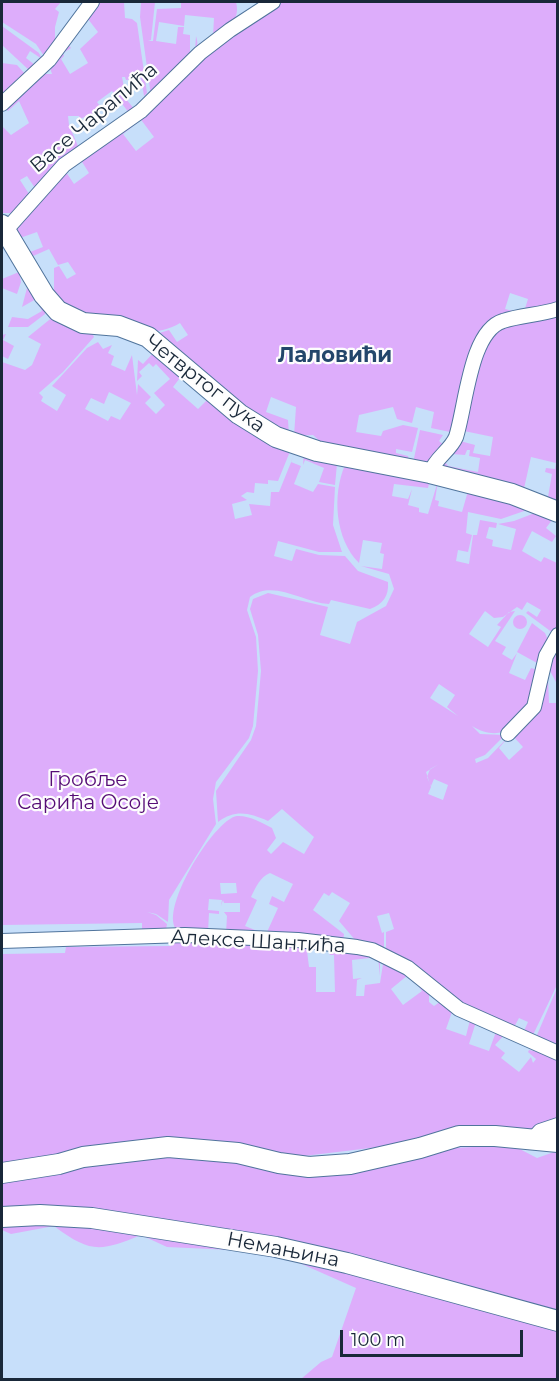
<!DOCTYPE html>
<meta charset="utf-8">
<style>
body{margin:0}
#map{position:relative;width:559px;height:1381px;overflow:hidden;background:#c7dffa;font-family:Montserrat,sans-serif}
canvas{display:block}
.frame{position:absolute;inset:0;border:3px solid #192839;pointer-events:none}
.scale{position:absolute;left:340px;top:1330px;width:183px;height:27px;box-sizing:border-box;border:3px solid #192839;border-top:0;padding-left:8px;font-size:18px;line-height:21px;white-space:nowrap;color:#192839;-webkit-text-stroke:4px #fdfdfd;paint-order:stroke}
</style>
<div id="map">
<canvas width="559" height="1381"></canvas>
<div class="frame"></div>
<div class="scale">100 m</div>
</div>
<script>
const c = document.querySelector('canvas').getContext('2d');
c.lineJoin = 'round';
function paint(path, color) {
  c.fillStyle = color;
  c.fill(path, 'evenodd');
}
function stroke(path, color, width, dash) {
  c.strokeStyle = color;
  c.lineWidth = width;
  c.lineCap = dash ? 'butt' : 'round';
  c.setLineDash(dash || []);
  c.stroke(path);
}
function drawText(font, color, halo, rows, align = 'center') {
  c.font = font + ' Montserrat,sans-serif';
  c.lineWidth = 4.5;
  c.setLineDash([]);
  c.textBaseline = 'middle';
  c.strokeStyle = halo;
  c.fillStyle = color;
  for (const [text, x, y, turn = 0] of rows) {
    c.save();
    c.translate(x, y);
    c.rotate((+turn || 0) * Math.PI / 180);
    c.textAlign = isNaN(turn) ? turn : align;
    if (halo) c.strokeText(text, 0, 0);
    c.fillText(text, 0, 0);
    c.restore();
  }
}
const green = new Path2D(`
 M2 2H61L55 9 59 12 55 27V44L44 56 36 44 2 22Z
 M98 2H124L125 18 132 19 137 23 147 93 144 96 141 78 126 80 125 77H122L126 99 135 110 130 114 112 91 97 102 100 106 94 113 80 119 79 116H68L69 125 78 146 82 147 54 167 35 188 27 176 20 180 29 194 11 213H2V126L11 135 29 123 19 101 8 111 4 106 42 74H52L50 68 67 43 71 48 63 53 64 56 61 59 70 74 88 63 80 49 98 32 88 19 81 18Z
 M141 2H155L151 40 148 41H153L157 9 181 8V2H236C242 24 221 32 205 44L213 36 214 18 185 15 184 26 159 22 156 41 176 44 178 27H184L183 34 190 35V51H195L196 36C199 46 197 50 191 57L151 96 140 17Z
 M280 2H557V307L523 315 528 299 510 293 505 309 521 313 495 322 455 433 431 428 434 412 416 407 412 423 397 419 393 407 359 415 356 432 381 436 383 431 403 425 418 428 412 452 396 449V453L408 456 409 462 322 443 313 435 294 436 296 407 271 397 266 412 288 420 289 435 278 432 153 335 169 330 177 342 188 335 180 323C142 346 89 319 54 298V268L59 266 67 279 76 274 68 262 58 265 49 249 31 257 25 254 43 247 37 232 20 238 13 227 64 169 74 184 89 173 79 157 134 120 137 123 123 134 136 151 154 137 139 117C182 73 228 34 280 2Z
 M2 26 39 53 42 59 30 51 26 58 35 65 30 71 2 45Z
 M2 63 17 65 25 74 2 99Z
 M19 272 21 282 17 294 2 288V279Z
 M27 288 45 310V314L28 327H8L12 317 28 319 42 311 36 299 22 307Z
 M557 311V502L548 497 552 474 545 472 546 468 555 469 556 463 531 457 523 493 435 468 443 459 448 466 478 472 480 458 469 456 470 450H467L465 455 452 454 460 441 475 445 473 453 490 456 493 437 464 431 479 352 490 331Z
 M54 316 92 333 94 337 63 372 39 393 43 397 41 401 57 411 66 395 52 386 87 348 98 342 103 349 112 345 108 353 114 356 111 365 125 371 132 355 137 395 138 384 151 397 145 403 156 414 165 405 154 393 170 379 156 364 153 367 149 363 139 372 142 376 137 381 138 360 143 364 155 351 183 374 173 387 198 409 210 397 291 449 278 481 268 480V484L255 483 254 493 247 492 241 496 247 500 232 504 235 519 252 515 249 504 270 506 271 492H279L296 450 291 462 301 466 294 484 313 492 318 484 335 487 333 525 342 552H319L278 541 274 556 292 561 296 549 319 555 345 556 358 571 388 582C389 596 383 604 370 609L331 600 329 604C303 603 274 579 250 597L247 610 256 637 258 671 253 726 249 738 216 782 213 799 216 824 169 900 168 922 156 914 147 912 156 915 167 924 166 930H142V923L2 925V362L25 370 32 365 41 344 28 337ZM109 392 131 403 120 420 111 416 108 421 85 409 91 398 104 404Z
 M6 334 3 340 14 346 8 359 2 356V335Z
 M420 430 443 435 439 441 444 445 427 466 413 463Z
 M304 453 337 464 335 485 319 482 324 468 305 460 303 465Z
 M354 464 430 479 428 488 394 484 392 496 408 499 412 489 408 505 419 508V512L428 514 438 481 435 500 439 501 438 506 462 512 468 491 460 489V487L533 508 501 519 468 512 466 533 472 535 468 552 458 550 456 561 469 564 473 535H477L480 520 497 523 496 528 489 527 486 538 493 540 492 546 511 550 516 529 498 524 514 521 540 511 555 516 546 528 556 536 552 542 532 531 522 551 541 562 544 557 557 563 556 632 553 633 526 613 528 611 537 617 541 610 527 602 522 610 517 607 503 617 494 618 485 611 469 634 488 647 501 627 497 625 509 612 515 611 495 641 506 647 502 654 512 660 517 653 509 673 525 680 531 668 538 670 540 674C534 709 511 750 472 726L480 734 505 735 485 755 475 759 476 763 488 758 509 736 499 748 509 760 523 747 512 735 537 709 544 672 548 679 549 703H557V985L532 1037 523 1033 528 1022 519 1018 513 1029 456 1003 414 967 386 952V932L394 929 389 913 377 916 382 933 384 932V952L356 941 339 921 350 903 332 892 329 896 324 893 313 910 344 934 343 941 310 938 303 933 297 937 178 931C156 914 214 819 237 816 248 815 263 823 272 828L276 838 267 850 271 854 283 842 304 854 314 837 282 809 268 821C249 813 236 809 218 822L216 791 251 740 256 726 261 671 258 635 250 609 253 599 268 593 328 607 320 635 350 644 357 622 386 606 394 589 389 574 361 566 382 569 384 554 380 553 382 543 363 540 359 563C335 539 332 495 345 465ZM439 684 455 695 447 707 458 716 430 698ZM439 764 430 769 427 777 431 786 434 779 448 785 443 800 428 794 431 787 426 772ZM270 873 293 884 284 902 272 896 269 904 278 908 267 932H260L245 926 257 900 251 897C256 887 260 877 270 873ZM220 883H236L237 893 221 894ZM209 899 222 900 221 906 223 900 224 903H240V912H224L227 916 226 933 208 932 209 913 219 914V911L208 910Z
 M513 622a7 7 0 1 1 14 0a7 7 0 1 1-14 0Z
 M532 623 545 633 548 640 537 663 517 652Z
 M557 641V684L549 669Z
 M184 937 306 943 309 967H316V992H335L334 955H329L342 946 376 955 380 960V976L378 957 352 960 353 979 362 978 357 980 356 996H364L365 985 380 983 384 958 389 960 421 982 418 986 408 975 391 989 403 1005 422 991 419 987 422 984 429 990V1002L434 1006 444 999 459 1010 453 1009 446 1029 466 1036 471 1016 494 1028 493 1031 490 1030V1027L476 1022 469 1044 489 1051 497 1029 511 1037V1040L505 1034 495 1045 505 1053 501 1058 519 1072 531 1057 533 1063 536 1059 528 1052 529 1050 557 1056V1121L531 1131 463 1129 447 1131 420 1142 296 1157 281 1158 239 1147 167 1141 84 1152 2 1168V954L65 953 66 947 171 946V940Z
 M557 988V1049L538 1039 537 1035Z
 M512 1145 537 1158 557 1151V1379H301L321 1362 332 1357 356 1288 295 1261 232 1250 167 1247 141 1235C100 1252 90 1253 54 1226L11 1234 2 1230V1179L85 1162 205 1154 301 1173 454 1148Z`);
const street = new Path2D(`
 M2 104 49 60 92 2
 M6 230 64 165 141 111 200 53 230 30 273 2
 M430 473C435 458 450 451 456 437 466 406 470 331 503 321 521 315 540 315 558 309
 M508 734 534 707 546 656 558 635
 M2 941 185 935 298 940 357 947 372 950 408 968 459 1009 558 1053
 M532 1140 540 1131 558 1125`);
const secondary = new Path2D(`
 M2 225 44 295 58 311 83 323 119 326 148 337 239 414 276 437 317 451 430 473 512 494 558 512
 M2 1173 59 1164 83 1157 168 1147 238 1153 279 1163 309 1167 350 1164 420 1148 459 1136H495L558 1142
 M2 1217 40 1215 92 1218 276 1247 347 1263 558 1321`);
const streetNames = [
 ["Васе Чарапића",94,118,-40],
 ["Четвртог пука",205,384,38],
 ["Алексе Шантића",258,942,3],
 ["Немањина",283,1250,11]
];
const parkNames = [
 ["Гробље",88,780],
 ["Сарића Осоје",88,803]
];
const neighbourhoodNames = [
 ["Лаловићи",335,356]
];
paint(green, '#ddadfb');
stroke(street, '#50749c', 16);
stroke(secondary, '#50749c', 22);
stroke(street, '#fff', 14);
stroke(secondary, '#fff', 20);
drawText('20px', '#192839', '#fdfdfd', streetNames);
drawText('20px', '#560d76', '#fdfdfd', parkNames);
drawText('bold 21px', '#23466b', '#fdfdfd', neighbourhoodNames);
</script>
